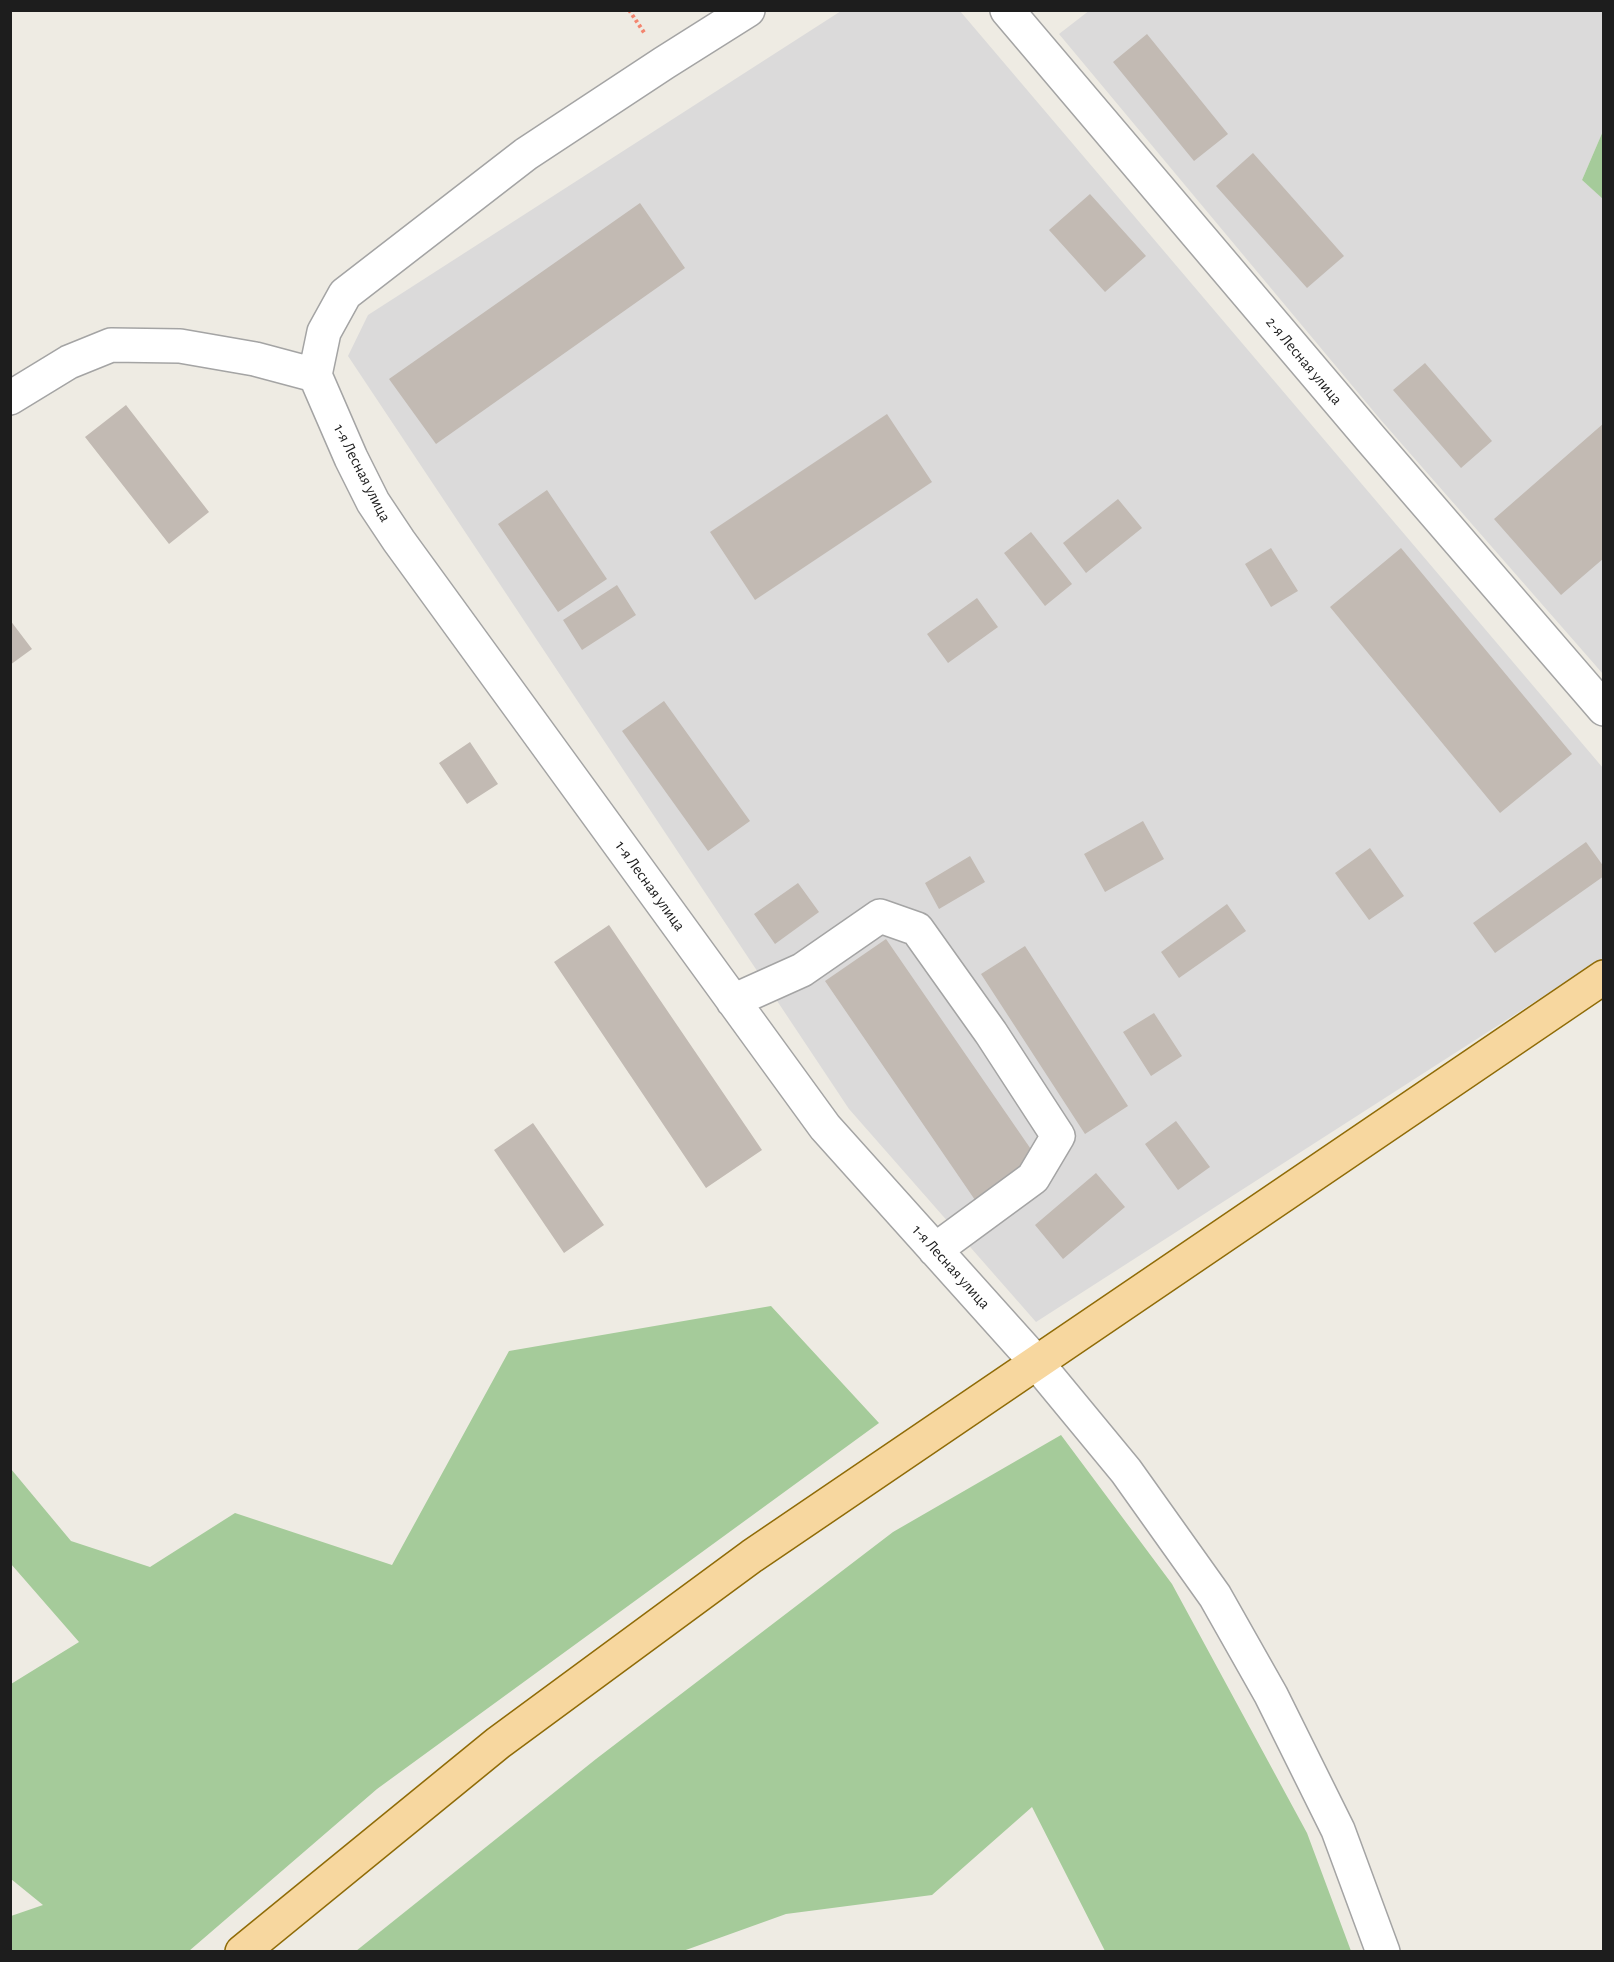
<!DOCTYPE html>
<meta charset="utf-8">
<style>
body{margin:0}
#map{position:relative;width:1614px;height:1962px;overflow:hidden;background:#eeebe3;font-family:"Alegreya Sans",sans-serif}
canvas{display:block}
.frame{position:absolute;inset:0;border:12px solid #1d1d1d;pointer-events:none}
</style>
<div id="map">
<canvas width="1614" height="1962"></canvas>
<div class="frame"></div>
</div>
<script>
const c = document.querySelector('canvas').getContext('2d');
c.lineJoin = 'round';
function paint(path, color) {
  c.fillStyle = color;
  c.fill(path, 'evenodd');
}
function stroke(path, color, width, dash) {
  c.strokeStyle = color;
  c.lineWidth = width;
  c.lineCap = dash ? 'butt' : 'round';
  c.setLineDash(dash || []);
  c.stroke(path);
}
function drawText(font, color, halo, rows, align = 'center') {
  c.font = font + ' "Alegreya Sans",sans-serif';
  c.lineWidth = 4.5;
  c.setLineDash([]);
  c.textBaseline = 'middle';
  c.strokeStyle = halo;
  c.fillStyle = color;
  for (const [text, x, y, turn = 0] of rows) {
    c.save();
    c.translate(x, y);
    c.rotate((+turn || 0) * Math.PI / 180);
    c.textAlign = isNaN(turn) ? turn : align;
    if (halo) c.strokeText(text, 0, 0);
    c.fillText(text, 0, 0);
    c.restore();
  }
}
const residential = new Path2D(`
 M1090 10 1603 11V131L1582 180 1604 199 1603 674 1380 419 1059 34Z
 M841 11H960L1603 768V958L1036 1322 849 1109 348 356 368 315Z`);
const forest = new Path2D(`
 M1603 131V199L1582 180Z
 M771 1306 879 1423 377 1789 189 1951H11V1916L43 1905 11 1879V1684L79 1642 11 1564V1469L71 1541 150 1567 235 1513 392 1565 509 1351Z
 M1061 1435 1172 1584 1307 1833 1351 1951H1105L1032 1807 932 1895 786 1914 683 1951H356L596 1759 893 1532Z`);
const building = new Path2D(`
 M1147 34 1228 134 1194 161 1113 62Z
 M1253 153 1344 256 1307 288 1216 186Z
 M1090 194 1146 256 1105 292 1049 230Z
 M640 203 685 268 436 444 389 379Z
 M1425 363 1492 441 1461 468 1393 390Z
 M126 405 209 512 169 544 85 437Z
 M887 414 932 482 755 600 710 532Z
 M1604 423V558L1561 595 1494 519Z
 M547 490 607 579 558 612 498 524Z
 M1118 499 1142 528 1086 573 1063 543Z
 M1031 532 1072 584 1045 606 1004 553Z
 M1271 548 1298 591 1271 607 1245 564Z
 M1401 548 1572 754 1500 813 1330 607Z
 M617 585 636 615 582 650 563 620Z
 M977 598 998 627 948 663 927 634Z
 M10 620 32 649 10 665Z
 M664 701 750 821 708 851 622 731Z
 M470 742 498 784 467 804 439 763Z
 M1143 821 1164 859 1105 892 1084 854Z
 M1586 842 1604 867V876L1495 953 1473 923Z
 M1370 848 1404 896 1369 920 1335 873Z
 M970 856 985 882 939 909 925 883Z
 M798 883 819 912 775 944 754 914Z
 M1227 904 1246 931 1179 978 1161 952Z
 M609 925 762 1150 706 1188 554 962Z
 M886 939 1037 1158 975 1200 825 981Z
 M1025 946 1128 1106 1085 1134 981 974Z
 M1154 1013 1182 1056 1151 1076 1123 1032Z
 M1176 1121 1210 1167 1178 1190 1145 1144Z
 M533 1123 604 1225 564 1253 494 1150Z
 M1096 1173 1125 1207 1063 1259 1035 1225Z`);
const path = new Path2D(`
 M629 10 645 34`);
const minor = new Path2D(`
 M1007 10 1371 439 1604 709
 M315 375 351 458 373 502 399 541 825 1127 1036 1362 1126 1471 1215 1596 1271 1695 1338 1830 1383 1952
 M315 375 324 332 345 294 526 154 664 63 748 10
 M10 398 69 362 111 345 180 346 255 359 315 375
 M733 1001 802 970 880 916 917 929 991 1033 1058 1136 1033 1178 935 1250`);
const major = new Path2D(`
 M242 1952 498 1743 752 1556 1604 977`);
const streetNames = [
 ["2-я Лесная улица",1304,361,50],
 ["1-я Лесная улица",362,473,63],
 ["1-я Лесная улица",650,886,54],
 ["1-я Лесная улица",951,1267,48]
];
paint(residential, '#dbdada');
paint(forest, '#a5cb9a');
paint(building, '#c2bab3');
stroke(minor, '#a4a4a4', 36);
stroke(major, '#8f6b07', 36);
stroke(path, '#f3856f', 4, [3, 3]);
stroke(minor, '#fff', 33);
stroke(major, '#f7d79f', 33);
drawText('16px', '#1d1d1d', '#fff', streetNames);
</script>
